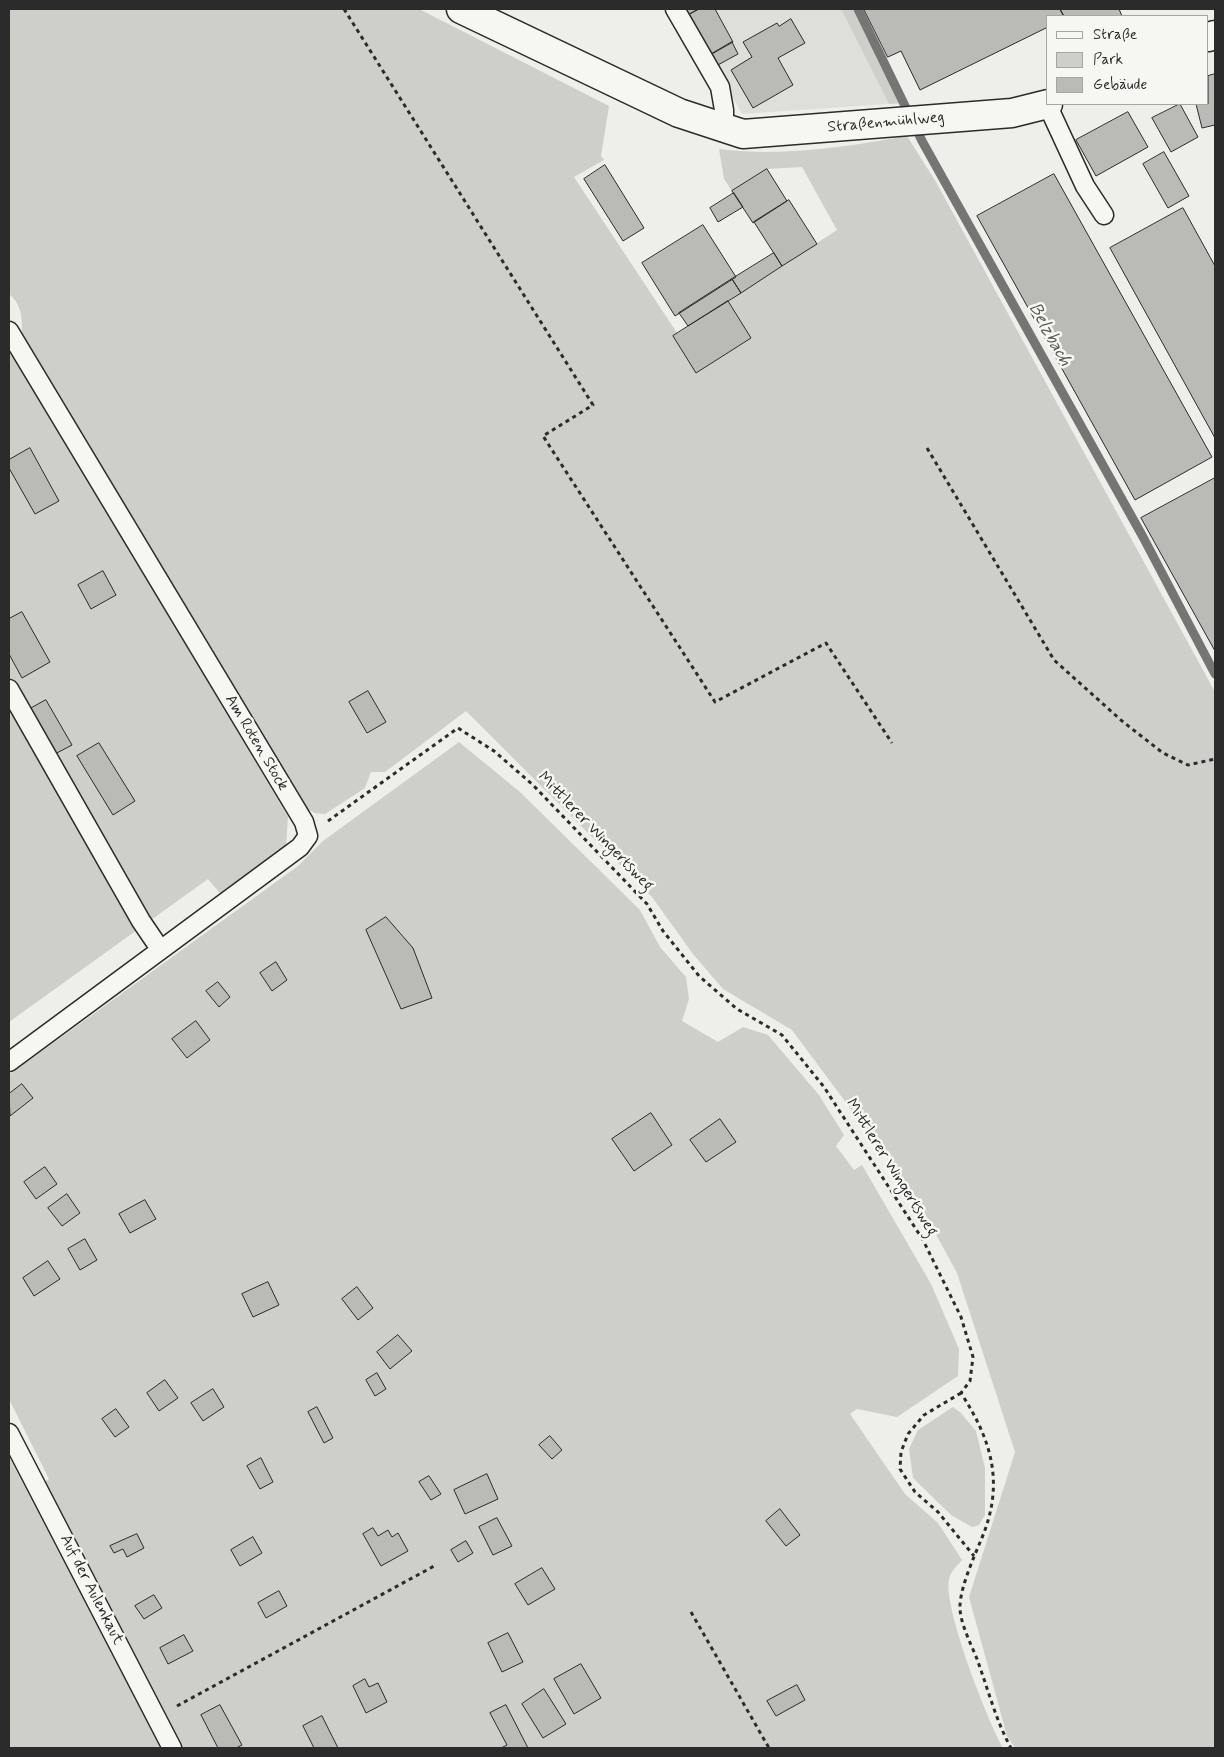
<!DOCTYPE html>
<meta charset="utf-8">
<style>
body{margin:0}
#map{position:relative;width:1224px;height:1757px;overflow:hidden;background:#eeeeea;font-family:Mynerve,sans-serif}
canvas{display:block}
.frame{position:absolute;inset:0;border:10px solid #2b2b2b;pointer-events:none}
.legend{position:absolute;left:1046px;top:15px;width:162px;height:90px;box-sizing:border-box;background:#f6f6f2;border:1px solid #a5a5a2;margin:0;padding:6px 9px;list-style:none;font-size:15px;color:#2b2b2b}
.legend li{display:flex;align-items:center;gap:10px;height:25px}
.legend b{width:25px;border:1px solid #a5a5a2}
</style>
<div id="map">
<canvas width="1224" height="1757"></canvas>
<div class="frame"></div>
<ul class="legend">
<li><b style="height:6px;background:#f6f6f2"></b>Straße</li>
<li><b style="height:14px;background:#cececa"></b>Park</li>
<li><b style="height:14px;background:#babab7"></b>Gebäude</li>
</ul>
</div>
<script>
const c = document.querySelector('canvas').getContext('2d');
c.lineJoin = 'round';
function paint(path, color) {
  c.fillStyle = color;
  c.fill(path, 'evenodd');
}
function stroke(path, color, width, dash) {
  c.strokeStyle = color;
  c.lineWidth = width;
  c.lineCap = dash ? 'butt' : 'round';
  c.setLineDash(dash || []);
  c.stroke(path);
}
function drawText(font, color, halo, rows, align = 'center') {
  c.font = font + ' Mynerve,sans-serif';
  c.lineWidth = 5;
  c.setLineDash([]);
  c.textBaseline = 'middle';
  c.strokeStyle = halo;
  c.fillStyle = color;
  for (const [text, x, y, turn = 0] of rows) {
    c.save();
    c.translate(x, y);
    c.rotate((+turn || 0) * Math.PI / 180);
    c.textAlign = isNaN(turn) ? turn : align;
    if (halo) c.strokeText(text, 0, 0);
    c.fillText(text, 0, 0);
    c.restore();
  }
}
const built = new Path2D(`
 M683 9H841L889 104 742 114Z`);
const green = new Path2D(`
 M9 9H419L609 106 601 156 604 160 574 177 677 333 673 336 696 373 751 338 728 301 837 230 802 167 767 169 732 191 724 179 719 149C784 157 844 147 907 136L936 182 1215 692V1748H1015L1007 1736 969 1597 1015 1452 957 1273 914 1194 792 1030 723 989 693 954 652 897 466 711 385 772H371L365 788 325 814 315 813 306 808 22 333C22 317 22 305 9 294Z
 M841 9H859L908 103 889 104Z
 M9 347 288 817 286 846 220 893 208 879 9 1022Z
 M459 742 520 792 640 910 660 947 686 977 689 999 682 1021 718 1042 743 1027 768 1035 819 1095 844 1135 836 1146 854 1170 862 1165 931 1284 959 1349 958 1376 897 1417 857 1409 850 1414 905 1494 938 1523 962 1560C958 1565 952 1570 950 1576 939 1599 989 1724 1003 1748H182L43 1483 49 1479 9 1399V1075L298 866 323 841Z
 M953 1407 961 1413 976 1431 985 1468V1515L979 1525 972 1527 951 1515 913 1478 909 1449 918 1430Z
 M9 1457 161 1748H9Z`);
const stream = new Path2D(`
 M858 9 922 141 1143 537 1215 674`);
const building = new Path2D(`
 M685 9H699L688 15Z
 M699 9H715L733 42 710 55 688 15Z
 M864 9H1060L1064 16H1048V27L920 90 901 51 888 57Z
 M1060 9H1119L1122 16H1064Z
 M791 19 805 43 778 58 793 85 753 108 731 70 752 57 743 42 777 23 779 26Z
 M732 42 738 54 716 66 710 55Z
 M1215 74V125L1202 128 1196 104H1208V76Z
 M1180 104 1198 137 1171 152 1152 118Z
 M1128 112 1148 147 1096 176 1076 140Z
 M1164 152 1189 196 1168 208 1143 164Z
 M605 165 644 228 623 241 584 179Z
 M767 169 787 201 753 223 732 191Z
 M1054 174 1212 457 1135 500 977 216Z
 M734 193 743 207 718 222 710 208Z
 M789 200 817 244 782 266 754 222Z
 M1183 208 1215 266V438L1110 248Z
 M703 225 736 277 675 316 642 263Z
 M774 253 782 266 741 293 732 279Z
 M732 279 741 293 688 326 679 313Z
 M728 301 751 338 696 373 673 336Z
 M30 448 59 501 35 514 9 468V460Z
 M1215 478V651L1141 518Z
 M103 571 116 595 91 609 78 585Z
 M22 612 50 662 22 678 9 654V619Z
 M368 691 386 722 367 733 349 702Z
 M46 700 72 745 53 755 28 710Z
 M99 743 135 801 113 815 77 756Z
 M386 917 413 948 432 998 401 1009 366 930Z
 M276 962 287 980 272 991 260 973Z
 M218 982 230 997 219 1007 206 991Z
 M196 1021 210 1040 187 1058 172 1039Z
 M22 1084 33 1098 10 1116 9 1094Z
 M651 1113 672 1145 634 1171 612 1139Z
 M720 1119 736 1142 706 1162 690 1140Z
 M45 1167 57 1184 36 1199 24 1182Z
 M67 1194 80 1213 62 1226 48 1208Z
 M145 1200 156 1219 130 1233 119 1214Z
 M85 1239 97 1260 80 1270 68 1249Z
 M48 1261 60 1279 34 1296 23 1278Z
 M268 1282 279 1305 253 1317 242 1294Z
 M357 1287 373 1308 358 1320 342 1299Z
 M398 1335 412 1351 390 1369 377 1352Z
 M377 1373 386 1389 375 1396 366 1380Z
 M165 1380 178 1398 159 1411 147 1393Z
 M213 1389 224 1407 203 1421 191 1403Z
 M317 1407 333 1438 324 1443 308 1412Z
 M116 1409 129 1427 115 1437 102 1419Z
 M550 1436 562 1450 552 1459 539 1445Z
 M261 1458 273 1482 260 1489 247 1466Z
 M487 1474 498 1499 465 1514 454 1490Z
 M429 1476 441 1494 431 1500 419 1482Z
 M780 1509 800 1535 786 1546 766 1521Z
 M497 1518 512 1546 493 1555 479 1527Z
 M373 1528 378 1536 388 1530 392 1537 398 1533 408 1551 381 1566 363 1534Z
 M137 1534 144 1548 127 1557 123 1549 114 1553 110 1546Z
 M253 1537 262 1553 240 1566 231 1550Z
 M466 1541 473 1553 458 1562 451 1550Z
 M542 1568 555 1589 528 1605 515 1584Z
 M279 1591 287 1606 266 1618 258 1603Z
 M154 1595 162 1608 144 1619 135 1606Z
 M508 1633 523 1662 502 1672 488 1643Z
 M184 1635 193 1651 168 1664 160 1648Z
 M581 1664 601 1698 574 1714 554 1679Z
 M365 1679 369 1687 378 1683 387 1702 366 1713 353 1686Z
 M797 1685 805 1700 776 1716 767 1701Z
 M544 1689 566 1724 543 1738 522 1704Z
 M220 1705 242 1745 236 1748H218L201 1715Z
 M506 1705 528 1748H501L507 1745 490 1713Z
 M322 1716 338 1748H314L303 1726Z`);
const path = new Path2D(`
 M344 9 593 405 543 436 715 702 826 643 892 743
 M927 448 1054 660 1122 721 1163 753 1188 765 1215 759
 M328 821 458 728 494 751 533 785 647 904 663 931 699 976 737 1009 782 1035 824 1087 923 1240 961 1317 973 1357 970 1381 961 1393C992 1441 1005 1484 981 1540 974 1557 959 1590 960 1609 961 1625 971 1644 977 1659 988 1689 996 1721 1011 1748
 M961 1393 924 1415 908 1434 901 1452 900 1469 915 1492 938 1512 974 1556
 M691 1612 769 1748
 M177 1706 436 1565`);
const service = new Path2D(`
 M675 9 720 87 724 110V130
 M1047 104 1085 186 1104 215
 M9 331 304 822 308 836 300 847 9 1062
 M9 689 141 921 160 949
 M9 1433 172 1748`);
const minor = new Path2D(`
 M461 9 679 113 743 134 1012 113 1048 104
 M1208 37 1215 35`);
const streetNames = [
 ["Straßenmühlweg",886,123,-5],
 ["Am Roten Stock",256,743,59],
 ["Mittlerer Wingertsweg",595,832,46],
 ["Mittlerer Wingertsweg",891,1168,58],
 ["Auf der Aulenkaut",91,1590,63]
];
const waterNames = [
 ["Belzbach",1049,335,61]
];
paint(built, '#dededb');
paint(green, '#cececa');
stroke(stream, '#757573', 9);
paint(building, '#babab7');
stroke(building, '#2b2b2b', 1);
stroke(service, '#2b2b2b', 21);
stroke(minor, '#2b2b2b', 31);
stroke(path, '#2b2b2b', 3, [4, 4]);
stroke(service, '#f6f6f2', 18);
stroke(minor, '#f6f6f2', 28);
drawText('16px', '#2b2b2b', '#f6f6f2', streetNames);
drawText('italic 18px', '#565655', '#f6f6f2', waterNames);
</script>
